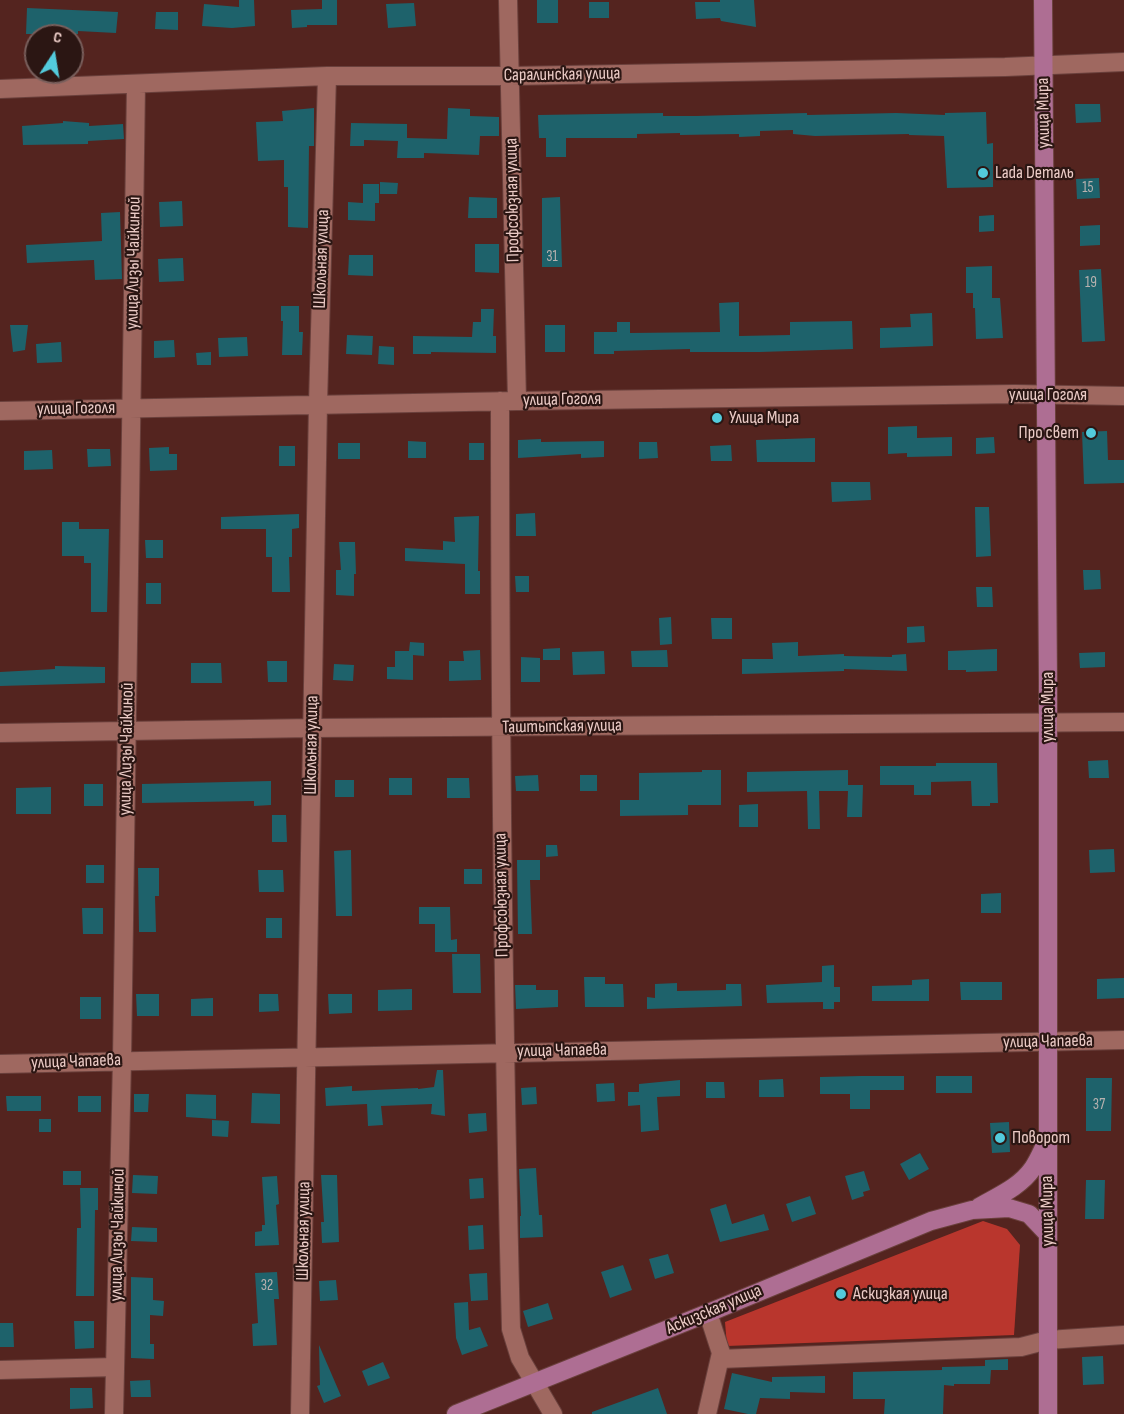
<!DOCTYPE html>
<meta charset="utf-8">
<style>
body{margin:0}
#map{position:relative;width:1124px;height:1414px;overflow:hidden;background:#54241f;font-family:"Sofia Sans Condensed",sans-serif}
canvas{display:block}
.north{position:absolute;left:24px;top:24px;width:60px;height:60px;box-sizing:border-box;background:#2b1613;border:2px solid #785e5b;border-radius:50%;rotate:12deg;font-size:16px;font-weight:700;line-height:24px;text-align:center;color:#ebcbc6}
.north::after{content:'';display:block;margin:auto;width:21px;height:27px;background:#53cbdc;clip-path:polygon(50% 0,100% 100%,50% 72%,0 100%)}
</style>
<div id="map">
<canvas width="1124" height="1414"></canvas>
<div class="north">С</div>
</div>
<script>
const c = document.querySelector('canvas').getContext('2d');
c.lineJoin = 'round';
function paint(path, color) {
  c.fillStyle = color;
  c.fill(path, 'evenodd');
}
function stroke(path, color, width, dash) {
  c.strokeStyle = color;
  c.lineWidth = width;
  c.lineCap = dash ? 'butt' : 'round';
  c.setLineDash(dash || []);
  c.stroke(path);
}
function drawText(font, color, halo, rows, align = 'center') {
  c.font = font + ' "Sofia Sans Condensed",sans-serif';
  c.lineWidth = 4.5;
  c.setLineDash([]);
  c.textBaseline = 'middle';
  c.strokeStyle = halo;
  c.fillStyle = color;
  for (const [text, x, y, turn = 0] of rows) {
    c.save();
    c.translate(x, y);
    c.rotate((+turn || 0) * Math.PI / 180);
    c.textAlign = isNaN(turn) ? turn : align;
    if (halo) c.strokeText(text, 0, 0);
    c.fillText(text, 0, 0);
    c.restore();
  }
}
const forest = new Path2D(`
 M983 1221 1007 1229 1020 1245 1014 1335 727 1346 725 1322Z`);
const building = new Path2D(`
 M239 0H254L255 26 232 28 202 26 204 4 239 7Z
 M322 0H337V25H307V27L292 28 291 10 322 9Z
 M537 0H558V23H537Z
 M720 0H754L756 27 721 21 720 18 696 19 695 2H720Z
 M589 2H609V18H589Z
 M414 3 416 26 388 28 386 4Z
 M27 8 118 12 116 33 78 31V34H26Z
 M156 12H178V30L155 29Z
 M1075 104H1100L1101 122 1076 123Z
 M314 108V146H309L308 228 288 227V187H284V160L258 161 256 122 283 121 282 111Z
 M448 108 470 109V116L499 117V136H480L479 155 424 153V158H397L398 141 364 140V146H350L351 123 407 124V138L447 139Z
 M986 112 987 144 993 143V187L947 188 944 136 909 135V134L815 136 793 134V130L760 131V136L739 137V134L680 135V133L637 134V138H566V157H546V138H539L538 115 663 113V116H696L807 113V115L896 113 945 115V113Z
 M63 121 89 123V126L123 124 124 139 88 141V144L23 145 22 126 63 123Z
 M1099 178 1100 198 1077 199 1076 179Z
 M380 182 398 183 397 194H380Z
 M363 184H379V203H375V221L348 220V202L363 203Z
 M469 197 497 198V218H468Z
 M560 197 562 267H542V198Z
 M182 201 183 226 160 227 159 202Z
 M120 212 122 279 95 280 94 260 27 263 26 245 102 241 101 213Z
 M994 215V231L979 232V216Z
 M1100 225V245L1080 246V226Z
 M475 244H499V273L475 272Z
 M349 255H373V276L348 275Z
 M183 258 184 281 159 282 158 259Z
 M992 266V298H1000L1003 338 976 339 975 308H973V293H966V267Z
 M1101 269 1105 341 1082 342 1079 270Z
 M739 302V336L790 335V322L852 321 853 349 760 352H690V349L614 351V354H594V332H617V322H630V333L720 332 719 303Z
 M281 306H299V332H303L302 355H282L283 321H281Z
 M481 309H494L493 336H496V353L431 352V354H413V336L472 337 473 322H481Z
 M932 313 933 346 880 348V328L911 327 910 314Z
 M10 325H28L25 350 13 352Z
 M545 325H565V352H545Z
 M347 335 373 336 372 355 346 354Z
 M247 337 248 356 219 357 218 338Z
 M174 340 175 357 154 358V341Z
 M61 342 62 362 37 363 36 344Z
 M379 346 394 347V365L378 364Z
 M211 352V365H197L196 353Z
 M917 426V438L952 437V456L907 457V453L888 454V427Z
 M1107 431 1108 460H1124V483L1084 484 1082 432Z
 M994 437 995 453 976 454V438Z
 M815 438V462H757L756 440Z
 M541 439V442L604 441V457L581 458V454L518 458V440Z
 M408 441 426 442V458H408Z
 M639 442H657L658 458 639 459Z
 M338 443H360V459H338Z
 M469 443H484V460H469Z
 M731 445 732 461H711L710 446Z
 M279 446H295V466H279Z
 M169 447V454H177V470L150 471 149 448Z
 M87 449H110L111 466 88 467Z
 M52 450 53 469 24 470V451Z
 M831 482H870L871 500 832 502Z
 M975 507H989L991 556 976 557Z
 M535 513 536 536H516V514Z
 M299 514V528L292 529V557H289L290 592H272V557H266V529H221V517Z
 M479 516 478 571H480V594H465V564L405 561V548L443 550V541L455 542 454 517Z
 M62 522H79V529H109L107 612H91V563H84V556H62Z
 M145 540H163V558H146Z
 M339 542H355L356 574H354V596L336 595V570H341Z
 M1083 570H1100L1101 589 1084 590Z
 M515 576H529V592H516Z
 M146 583H161V604H146Z
 M976 587H992L993 607H977Z
 M671 617 672 644 660 645 659 618Z
 M711 618H732V639H712Z
 M924 626 925 642 907 643V627Z
 M410 642 424 643V656L413 655V680L387 679V667H395V651H409Z
 M798 642V656L844 654V656L892 657V655L906 654 907 671 844 669V671L742 674V659H773L772 643Z
 M560 648V660H543V649Z
 M997 649V671L966 672V670H948V651Z
 M480 650 481 680 449 681V661H464L463 651Z
 M667 650 668 667H632L631 651Z
 M604 651 605 674 573 675 572 652Z
 M1105 652V667L1080 668 1079 653Z
 M521 657 540 658V682H521Z
 M267 661H287V682H268Z
 M191 663H221L222 683H191Z
 M334 664 354 665 353 681 333 680Z
 M55 666 105 667V683L0 686V672L55 669Z
 M1108 760 1109 778H1089L1088 761Z
 M936 763H997L998 803H990V806H972L971 781 931 782V795H914V785H880V766H936Z
 M702 770H721V805H688V815L620 816V800H639V773L702 772Z
 M848 770V790V785H863L862 817H847L848 791H819L820 829H808L807 791 747 792V772Z
 M538 775 539 791H516L515 776Z
 M580 775H597V791H580Z
 M389 778H412V795H389Z
 M447 778H469L470 798H447Z
 M335 780H354V797H335Z
 M271 781V805L254 806V801L142 803V784Z
 M84 784H103V806H84Z
 M51 787V814H16V788Z
 M758 804V827H739V805Z
 M272 815H286L287 842H272Z
 M546 845H557L558 856 546 857Z
 M1114 849 1115 872 1090 873 1089 850Z
 M351 850 352 916H336L334 851Z
 M517 860H540V880H530L532 934H518Z
 M86 865H104V883H86Z
 M138 868H159V896H155L156 932H139Z
 M464 869H482V884H464Z
 M258 870H283L284 892H259Z
 M1001 893V913H981V894Z
 M419 907H450L451 940 457 939V952H435V924H419Z
 M82 908H103V934H83Z
 M266 918H282V938H266Z
 M452 954H480L481 993H453Z
 M834 965V987H840V1002H834V1009H823V1002L767 1003 766 985 822 982V966Z
 M584 977H605V984H623L624 1007H585Z
 M1124 978V998L1097 999V979Z
 M929 979V1001H872V986L912 985V980Z
 M960 982H1002V1000H961Z
 M677 983V991L726 990V984H741L742 1006 647 1009V997L655 998V984Z
 M515 985H536V990H558V1007L516 1009Z
 M412 989V1010L378 1011V990Z
 M136 994H159V1016H137Z
 M259 994H278L279 1011 259 1012Z
 M328 994H352V1013L329 1014Z
 M80 997H101V1019H80Z
 M213 998V1016H191V999Z
 M437 1070H443L445 1116 431 1114 432 1104 381 1106 383 1125 368 1126 367 1104 326 1106 325 1088 352 1086V1091L418 1088V1089L434 1087Z
 M861 1076H904V1090H870V1109H850V1094H820V1077Z
 M936 1076H972V1093H936Z
 M1086 1078H1112L1111 1131H1086Z
 M783 1079 784 1097H759V1080Z
 M680 1080V1096L657 1097 659 1130 641 1132 640 1105 628 1106V1092H639V1084Z
 M706 1082H724L725 1098H706Z
 M614 1083 615 1101 597 1102 596 1084Z
 M536 1087 537 1104 522 1105 521 1088Z
 M252 1093 280 1094V1124L251 1123Z
 M134 1094H149L148 1112H134Z
 M186 1094 216 1095V1119L186 1117Z
 M6 1096H41V1111H7Z
 M78 1096H101V1112H78Z
 M486 1113 487 1131 469 1133 468 1114Z
 M39 1119H51V1132H39Z
 M212 1120 229 1121 228 1137 212 1136Z
 M1009 1122 1010 1152 992 1153 990 1123Z
 M920 1153 929 1169 909 1180 900 1164Z
 M536 1168 539 1215H542L543 1237 520 1238V1216H521L519 1169Z
 M63 1171H81V1185H63Z
 M864 1171 870 1190 863 1192 864 1196 852 1200 845 1176Z
 M133 1175 158 1176 157 1194 132 1193Z
 M321 1175H337L339 1242 322 1243 321 1222H324Z
 M277 1176 279 1204 276 1205 279 1245 255 1246V1232L262 1231V1225H265L262 1177Z
 M483 1178 484 1198 470 1199 469 1179Z
 M1086 1180H1105L1104 1219H1085Z
 M80 1188H98V1210H95L94 1296H76L77 1228H81Z
 M810 1196 816 1214 792 1222 786 1204Z
 M726 1204 732 1224 764 1214 769 1230 720 1242 710 1209Z
 M483 1225 484 1249 469 1250 468 1226Z
 M132 1227 157 1228V1242L131 1241Z
 M668 1254 674 1273 655 1279 649 1259Z
 M623 1265 632 1290 610 1298 601 1272Z
 M277 1272 279 1299H274L277 1345 253 1346 252 1324 258 1323 255 1273Z
 M487 1273 488 1300 471 1301 469 1274Z
 M131 1277 153 1278V1300L164 1301 163 1316 150 1315V1344H154V1359L131 1358Z
 M336 1280 338 1300 320 1301 319 1281Z
 M468 1302 469 1330 480 1327 488 1346 462 1355 456 1338 454 1303Z
 M548 1303 553 1319 528 1327 523 1311Z
 M74 1321H94V1348L75 1349Z
 M0 1323H13L14 1347H0Z
 M319 1345 341 1396 324 1403 317 1386 320 1385Z
 M1103 1356 1104 1384 1083 1385 1082 1357Z
 M1008 1359V1370H991L990 1384H954V1386L944 1385 943 1414H884L885 1399H853V1372L942 1370V1367L985 1366V1360Z
 M383 1362 390 1378 368 1386 362 1371Z
 M732 1373 772 1382V1377L825 1376V1393L790 1392V1399L760 1398 756 1414H748L724 1409Z
 M150 1380 151 1397H131L130 1381Z
 M70 1388H92L93 1408 70 1409Z
 M658 1388 667 1414H592V1412Z`);
const minor = new Path2D(`
 M508 0 517 401
 M0 89 327 76H511L1005 67 1124 62
 M500 401C500 710 503 1019 511 1329L520 1358 553 1414
 M0 411 517 401 1015 394 1124 396
 M0 733 312 728 1124 722
 M0 1064 1124 1040
 M720 1359 1021 1347 1048 1340 1124 1335
 M0 1370 115 1367
 M114 1414 122 1060 136 84
 M300 1414 318 404 327 76
 M707 1414 721 1353 708 1313`);
const major = new Path2D(`
 M1043 0 1048 682V1414
 M979 1207C998 1196 1020 1187 1033 1168 1038 1161 1042 1151 1046 1143
 M456 1414 708 1313 931 1221 972 1210 1009 1208 1029 1214 1047 1233`);
const markers = [
 [983,173,6,"#53cbdc"],
 [717,418,6,"#53cbdc"],
 [1091,433,6,"#53cbdc"],
 [1000,1138,6,"#53cbdc"],
 [841,1294,6,"#53cbdc"]
];
const numberNames = [
 ["15",1088,188],
 ["31",552,257],
 ["19",1091,283],
 ["37",1099,1105],
 ["32",267,1286]
];
const streetNames = [
 ["Саралинская улица",562,75,-1],
 ["улица Мира",1044,113,-91],
 ["Профсоюзная улица",513,200,-91],
 ["Школьная улица",322,259,-88],
 ["улица Лизы Чайкиной",134,263,-89],
 ["улица Гоголя",1048,395],
 ["улица Гоголя",562,400,-1],
 ["улица Гоголя",76,409,-1],
 ["улица Мира",1048,707,-90],
 ["Таштыпская улица",562,727,-1],
 ["Школьная улица",312,745,-89],
 ["улица Лизы Чайкиной",127,749,-89],
 ["Профсоюзная улица",502,895,-91],
 ["улица Чапаева",1048,1042,-1],
 ["улица Чапаева",562,1051,-1],
 ["улица Чапаева",76,1062,-2],
 ["улица Мира",1048,1211,-91],
 ["Школьная улица",304,1231,-89],
 ["улица Лизы Чайкиной",118,1235,-89],
 ["Аскизская улица",714,1310,-23]
];
const poiNames = [
 ["Lada Dеталь",995,173],
 ["Улица Мира",729,418],
 ["Про свет",1079,433,"right"],
 ["Поворот",1012,1138],
 ["Аскизкая улица",853,1294]
];
paint(forest, '#b9362d');
paint(building, '#1e626b');
stroke(minor, '#6a403c', 20);
stroke(major, '#6a403c', 20);
stroke(minor, '#9f6860', 18);
stroke(major, '#ae6e93', 18);
for (const [x, y, r, color] of markers) {
  const dot = new Path2D();
  dot.arc(x, y, r, 0, 2 * Math.PI);
  c.fillStyle = color;
  c.fill(dot);
  stroke(dot, '#2b1613', 2);
}
drawText('15px', '#b8b1af', null, numberNames);
drawText('18px', '#ebcbc6', '#2b1613', streetNames);
drawText('18px', '#ebcbc6', '#2b1613', poiNames, 'left');
</script>
